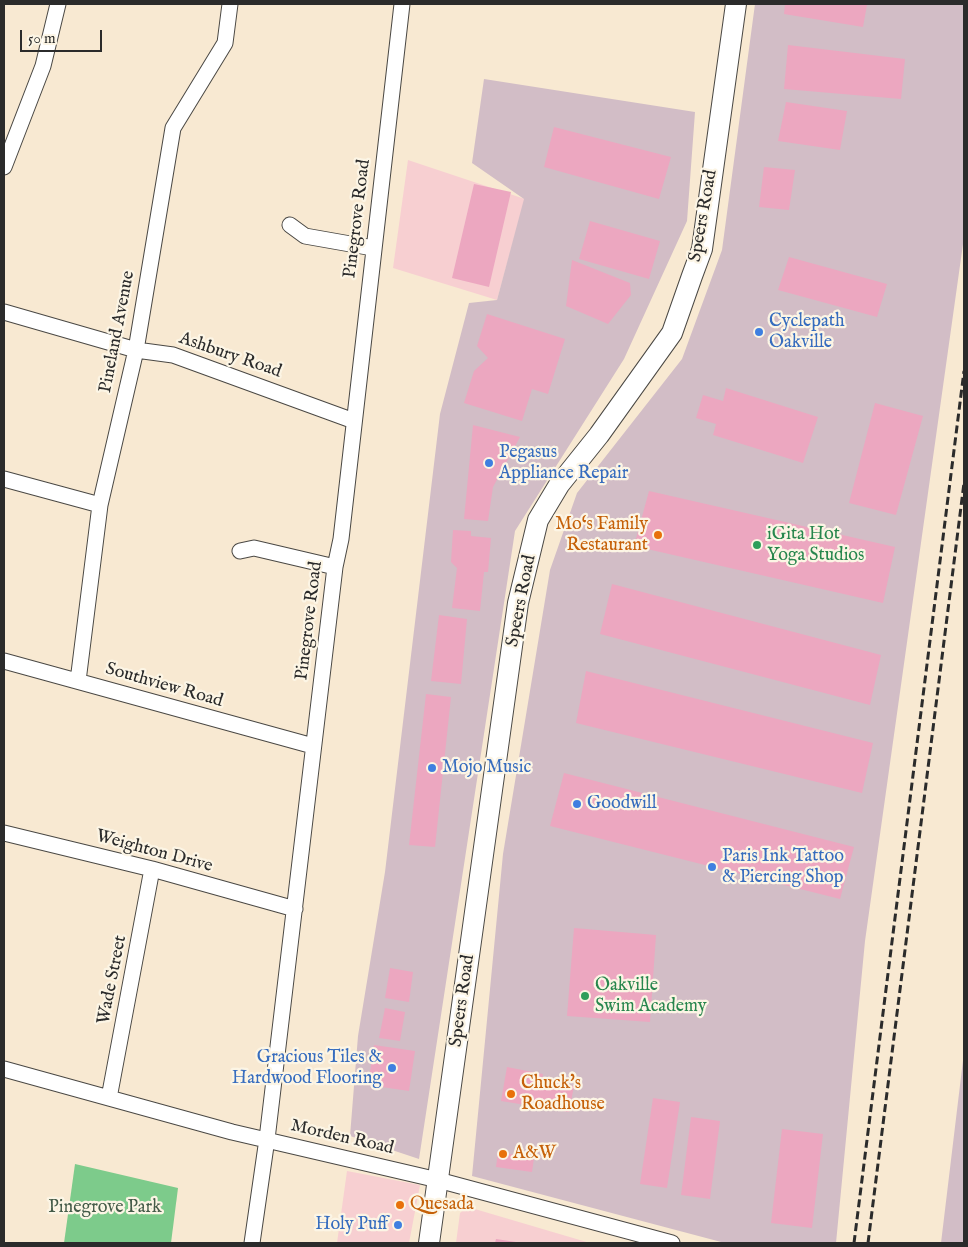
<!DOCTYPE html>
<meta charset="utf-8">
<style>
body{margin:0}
#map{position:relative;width:968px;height:1247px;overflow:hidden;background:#f8e9d2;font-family:"IM FELL English",serif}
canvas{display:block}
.frame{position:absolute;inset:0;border:5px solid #2b2b2b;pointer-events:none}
.scale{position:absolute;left:20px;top:30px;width:82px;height:22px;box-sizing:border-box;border:2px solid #2b2b2b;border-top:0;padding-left:6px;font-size:15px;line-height:18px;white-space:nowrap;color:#2b2b2b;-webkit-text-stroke:4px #fcf5e5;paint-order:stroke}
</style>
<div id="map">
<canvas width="968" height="1247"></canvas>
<div class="frame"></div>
<div class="scale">50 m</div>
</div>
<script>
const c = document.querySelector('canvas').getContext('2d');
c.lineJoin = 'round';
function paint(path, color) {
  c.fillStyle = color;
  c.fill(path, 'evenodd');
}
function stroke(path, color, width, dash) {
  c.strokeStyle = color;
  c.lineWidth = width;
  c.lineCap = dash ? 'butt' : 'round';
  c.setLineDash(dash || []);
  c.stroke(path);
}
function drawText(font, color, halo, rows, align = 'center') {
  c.font = font + ' "IM FELL English",serif';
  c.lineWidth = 4.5;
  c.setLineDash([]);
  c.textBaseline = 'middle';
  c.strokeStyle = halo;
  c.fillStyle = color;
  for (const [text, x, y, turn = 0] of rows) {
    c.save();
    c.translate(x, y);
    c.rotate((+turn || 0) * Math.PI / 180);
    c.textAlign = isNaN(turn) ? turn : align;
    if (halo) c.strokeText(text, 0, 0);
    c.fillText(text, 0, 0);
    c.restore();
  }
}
const built = new Path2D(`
 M408 160 525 199 497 300 393 268Z
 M347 1171 420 1185 409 1243H337Z
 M468 1207 590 1243H456L460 1213Z`);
const industrial = new Path2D(`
 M755 4H964V237L865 941 836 1243H725L472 1176 503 854 550 570 577 493 682 359 722 250Z
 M484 79 695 112 687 221 624 359 515 531 419 1159 350 1136 358 1036 385 872 440 414 469 303 497 300 524 199 472 163Z
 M964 1052V1243H941Z`);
const green = new Path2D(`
 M75 1164 178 1188 171 1243H64Z`);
const building = new Path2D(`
 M785 4H858L867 5 863 27 784 14Z
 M788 45 905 59 901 99 784 89Z
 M786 102 847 111 840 150 778 141Z
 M554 127 671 157 659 199 544 167Z
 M764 167 795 170 789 210 759 207Z
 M474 184 511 192 489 287 452 278Z
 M590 221 660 241 649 279 579 259Z
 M789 257 887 284 877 317 778 290Z
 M572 260 630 283 631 295 608 324 566 306Z
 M487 314 565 339 548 394 532 389 522 421 464 403 474 371 488 358 477 346Z
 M726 388 818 417 803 463 713 435 716 424 696 418 703 395 723 401Z
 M875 403 923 416 896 515 849 503Z
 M473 425 520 437 493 487 488 521 464 519Z
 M649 491 895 547 883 603 634 546Z
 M453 530 471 531V536L491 538 488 572H484L480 611 452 608 457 568 451 562Z
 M612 584 881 655 870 705 600 634Z
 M439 615 467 619 461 684 431 681Z
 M586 671 873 743 862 793 576 723Z
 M426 694 451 697 435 847 409 845Z
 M564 773 854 847 840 899 550 826Z
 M574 928 656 935 650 1022 567 1016Z
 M390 968 413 972 409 1002 385 998Z
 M385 1008 405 1012 400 1041 379 1038Z
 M374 1045 415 1051 409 1091 368 1085Z
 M507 1067 543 1074 542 1080 574 1086 569 1112 501 1101Z
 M653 1098 680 1102 667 1188 640 1184Z
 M691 1117 720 1121 710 1199 681 1195Z
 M782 1129 823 1134 812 1228 771 1223Z
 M498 1152 534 1158 532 1172 496 1167Z
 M496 1239 516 1242V1243H495Z`);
const minor = new Path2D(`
 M4 167 43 66 58 4
 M290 225 305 236 373 248
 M4 312 136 350 173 355 354 421
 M4 479 100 505
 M240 551 254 548 335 567
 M4 661 313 746
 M78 681 100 505 136 350 173 128 225 43 230 4
 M4 833 152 869 295 909
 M4 1069 232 1132 438 1180 672 1243
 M109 1098 152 869
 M252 1243 267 1139 335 567 341 539 402 4`);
const major = new Path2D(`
 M429 1243 518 603 538 520 559 485 599 435 672 333 692 276 702 249 736 4`);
const rail = new Path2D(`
 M854 1243 964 371
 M868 1243 964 483`);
const markers = [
 [759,332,5,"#3f7fe0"],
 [489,463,5,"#3f7fe0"],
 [658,535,5,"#e8710a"],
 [757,545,5,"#2e9e5b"],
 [432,768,5,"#3f7fe0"],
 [577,804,5,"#3f7fe0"],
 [712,867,5,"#3f7fe0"],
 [585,996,5,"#2e9e5b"],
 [392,1068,5,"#3f7fe0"],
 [511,1094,5,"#e8710a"],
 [503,1154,5,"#e8710a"],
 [400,1205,5,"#e8710a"],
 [398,1225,5,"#3f7fe0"]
];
const streetNames = [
 ["Speers Road",704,216,-80],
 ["Pinegrove Road",358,219,-83],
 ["Pineland Avenue",118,332,-79],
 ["Ashbury Road",230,356,19],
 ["Speers Road",522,601,-79],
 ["Pinegrove Road",310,621,-83],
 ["Southview Road",164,686,16],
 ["Weighton Drive",154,852,15],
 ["Wade Street",113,980,-79],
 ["Speers Road",463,1001,-82],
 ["Morden Road",342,1138,13]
];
const shopNames = [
 ["Cyclepath",769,322],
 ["Oakville",769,343],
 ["Pegasus",499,453],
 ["Appliance Repair",499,474],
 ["Mojo Music",442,768],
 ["Goodwill",587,804],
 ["Paris Ink Tattoo",722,857],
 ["& Piercing Shop",722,878],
 ["Gracious Tiles &",382,1058,"right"],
 ["Hardwood Flooring",382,1079,"right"],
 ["Holy Puff",388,1225,"right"]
];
const foodNames = [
 ["Mo‘s Family",648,525,"right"],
 ["Restaurant",648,546,"right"],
 ["Chuck's",521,1084],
 ["Roadhouse",521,1105],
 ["A&W",513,1154],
 ["Quesada",410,1205]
];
const leisureNames = [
 ["iGita Hot",767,535],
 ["Yoga Studios",767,556],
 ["Oakville",595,986],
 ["Swim Academy",595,1007]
];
const parkNames = [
 ["Pinegrove Park",105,1208]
];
paint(built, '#f7cfd1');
paint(industrial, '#d2bdc6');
paint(green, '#7dcb8b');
paint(building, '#eca7c0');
stroke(minor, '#4a4844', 17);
stroke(major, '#4a4844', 22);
stroke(minor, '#fff', 15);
stroke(major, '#fff', 20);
stroke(rail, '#2b2b2b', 3, [8, 4]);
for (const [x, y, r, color] of markers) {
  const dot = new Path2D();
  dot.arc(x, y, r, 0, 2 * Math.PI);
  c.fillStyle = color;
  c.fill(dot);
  stroke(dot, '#fcf5e5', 2);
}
drawText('18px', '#2b2b2b', '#fcf5e5', streetNames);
drawText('18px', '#366cbe', '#fcf5e5', shopNames, 'left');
drawText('18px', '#c56008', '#fcf5e5', foodNames, 'left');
drawText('18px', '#27864d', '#fcf5e5', leisureNames, 'left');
drawText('18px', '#445b48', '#fcf5e5', parkNames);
</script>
